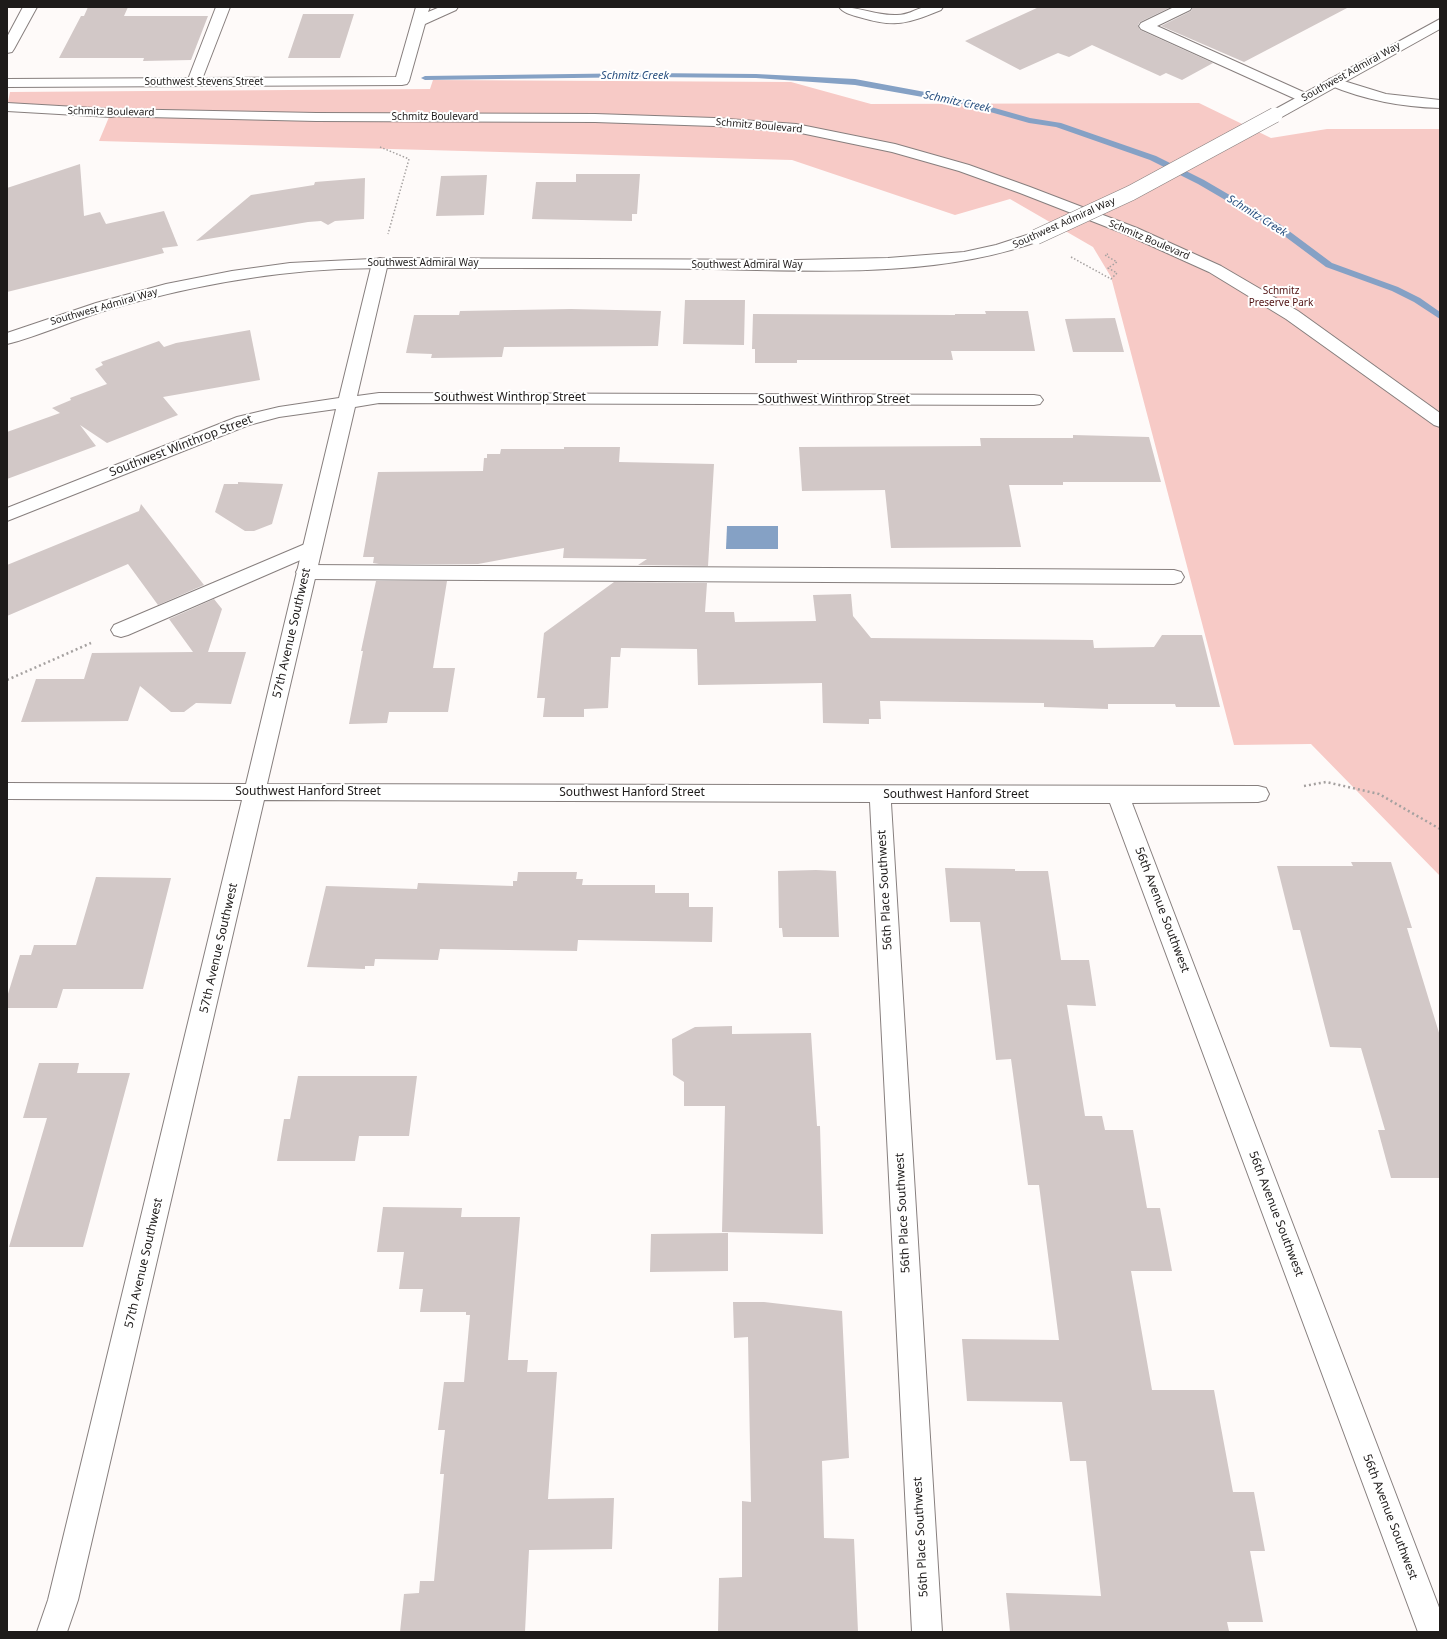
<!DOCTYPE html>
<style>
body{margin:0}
#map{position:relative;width:1447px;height:1639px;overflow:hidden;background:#fefaf9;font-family:"Noto Sans",sans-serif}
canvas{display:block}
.frame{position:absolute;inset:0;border:8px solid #1e1b1a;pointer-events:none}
</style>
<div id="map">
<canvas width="1447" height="1639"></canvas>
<div class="frame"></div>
</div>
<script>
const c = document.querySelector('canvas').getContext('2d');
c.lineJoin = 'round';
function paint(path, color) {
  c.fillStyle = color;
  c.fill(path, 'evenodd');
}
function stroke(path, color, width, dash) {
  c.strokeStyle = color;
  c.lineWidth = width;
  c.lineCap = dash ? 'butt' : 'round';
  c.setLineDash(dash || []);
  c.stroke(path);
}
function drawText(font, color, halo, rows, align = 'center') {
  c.font = font + ' "Noto Sans",sans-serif';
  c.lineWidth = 4;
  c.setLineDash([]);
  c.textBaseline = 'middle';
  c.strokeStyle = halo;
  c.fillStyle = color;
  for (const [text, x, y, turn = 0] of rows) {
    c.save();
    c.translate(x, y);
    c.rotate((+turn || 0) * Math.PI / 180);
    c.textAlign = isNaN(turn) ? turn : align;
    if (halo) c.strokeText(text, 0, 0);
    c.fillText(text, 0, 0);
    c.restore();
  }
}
const green = new Path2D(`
 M433 80 791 82 871 104 1199 103 1271 138 1327 129H1440V876L1311 744 1234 745 1111 277 1093 247 1010 199 955 215 792 160 99 141 112 110 30 108 8 102 10 92 430 89Z`);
const water = new Path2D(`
 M727 526H778V549H726Z`);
const stream = new Path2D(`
 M646 73 756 74 855 79 963 99 1030 118 1061 123 1156 156 1204 180 1281 225 1332 263 1398 287 1420 298 1440 312V319L1414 302 1392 291 1326 267 1275 229 1198 184 1150 160 1056 127 1029 123 962 104 855 85 756 78 646 77 425 80 421 78 425 76Z`);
const building = new Path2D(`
 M88 7H128L124 16H208L191 60 143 61 144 58H59L81 16H84Z
 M1039 7H1171L1140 22 1138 25 1140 30 1213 63 1182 80 1166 73 1160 76 1092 45 1069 57 1058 53 1020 70 965 41Z
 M1193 7H1349L1244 62 1161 26 1191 11Z
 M303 14H354L340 58H288Z
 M80 164 84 216 100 212 106 224 164 211 178 246 162 248 164 253 7 292V188Z
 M576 174H640L637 214H632V221L532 219 536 182H576Z
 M487 175 484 215 436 216 441 176Z
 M365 178 364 219 335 221 328 225 321 221 308 222 196 241 251 195 314 185 315 182Z
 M685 300H745L744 345 683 344Z
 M571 309 661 311 658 346 504 347 502 357 431 358 432 354 406 353 414 315H459L460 311Z
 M985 311H1028L1035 351H951L953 360H797V363H755V349H752L753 314 955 315V314H986Z
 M1115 318 1124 352H1073L1065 319Z
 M250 330 260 380 163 397 178 415 107 443 80 425 96 446 7 479V432L60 413 52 408 71 400 70 398 107 384 95 369 103 365 101 362 159 341 164 347 176 343Z
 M1073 435 1149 437 1161 482H1063V485H1009L1021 547 891 548 885 490 802 491 799 447 981 446 980 438H1073Z
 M564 447H620L619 462 714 464 708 566 638 565 647 559 563 558 564 548 478 564H379L373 563 374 557H363L378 472 483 471 484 458H487V454H500L501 449H564Z
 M238 482 283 484 272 524 254 531H245L215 512 224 484H238Z
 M141 504 204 585 158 605 128 564 7 616V565L139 511Z
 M376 581H447L433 668H455L448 712H389L387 723 349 724 363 651H361Z
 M614 582 707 583 705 612H734L735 622 816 621 813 595 851 594 853 616 871 638 1093 640 1094 648 1154 647 1162 635H1202L1220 707H1176L1175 704H1108V709L1044 707V703L880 701 881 719H869V724L823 723 822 683 698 685 697 649 621 648 620 657H611L608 708 584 709V717H543L545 698H537L544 633Z
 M214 599 222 609 208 652H246L231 704 196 703 184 712H171L140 686 128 721 21 722 36 679H84L92 653 193 652 169 619Z
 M1351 862H1391L1412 928H1407L1440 1036V1178H1391L1378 1130H1385L1361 1048 1330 1047 1300 930H1293L1277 866H1353Z
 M945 868 1015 869V871H1048L1061 960H1089L1096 1006 1067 1005 1085 1116H1102L1105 1130H1133L1147 1208H1160L1172 1271H1131L1152 1390H1214L1233 1492H1254L1265 1551H1250L1263 1622H1227L1229 1631 1010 1632 1006 1593 1101 1596 1086 1461H1070L1062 1402 967 1401 962 1339 1059 1340 1039 1185H1028L1011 1059 996 1060 980 922H950Z
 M816 870 836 871 839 937H783L782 928H779L778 871Z
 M518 872H577L576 879H583L582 885H655V893H689V907H713L712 942 578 940 577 951 440 949 438 960 375 959 374 966H365V969L307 967 326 886 417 889 418 883 513 886V881H517Z
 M96 877 171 878 143 989H63L57 1008H7V997L20 955H31L34 945H76Z
 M732 1026V1034L811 1033 817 1126H820L823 1234 722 1232 725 1106H684V1082L673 1075 672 1039 695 1027Z
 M39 1063H79L77 1073H130L83 1247H9L47 1118H23Z
 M298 1076H417L409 1136H359L355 1161H277L284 1119H290Z
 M383 1207 462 1208 461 1217H520L508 1360H528L527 1372H557L548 1499 614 1498 612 1549 529 1550 525 1632H400L404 1594 419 1593 420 1581H434L444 1474H440L445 1430H438L444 1382H464L470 1315H466V1312H420L423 1289H399L404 1252H377Z
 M728 1233V1271L650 1272 651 1234Z
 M733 1302H764L842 1311 849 1458 822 1461 824 1538 854 1539 858 1632H718L719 1578 742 1577V1501L751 1502 748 1337 734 1338Z`);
const pathFar1 = new Path2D(`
 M380 147 409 159 388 234
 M1071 257 1111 279 1117 273 1108 268 1117 262 1105 255 1108 254`);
const path = new Path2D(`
 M7 680 91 643
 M1304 786 1326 782 1379 794 1440 829`);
const service = new Path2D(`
 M216 7H230L201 82 199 85H189L187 82Z
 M1174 7H1192L1190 10 1157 26 1310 95 1312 98 1310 101H1300L1141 29 1139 26 1141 23Z
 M312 541 319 542 322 547 319 552 128 635 121 637 114 635 111 630 114 625Z
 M306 565 1174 570 1181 572 1184 577 1181 582 1174 584 306 579 299 577 296 572 299 567Z`);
const pedestrian = new Path2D(`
 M111 109 316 113 595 114 714 118 796 124 895 144 969 165 1030 187 1137 228 1221 266 1298 311 1440 413V427L1434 425 1286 319 1209 272 1125 234 1020 193 959 171 892 152 796 132 714 126 595 122 316 121 106 116 104 113 106 110Z`);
const minor = new Path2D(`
 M23 7H37L14 49 12 52 7 53V37Z
 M416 7H430L428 12 440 7H458L456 10 425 24 409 81 407 84 402 85 7 87V79L396 77Z
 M839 7C861 7 877 16 897 15 908 15 914 10 924 7 929 6 937 7 943 7L941 10C906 24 896 28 859 17 852 15 843 13 839 7Z
 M1334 78 1386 94 1440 100V108C1401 107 1365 100 1329 85L1327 82 1329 79Z
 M7 103 111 109 116 110 118 113 116 116 111 117 7 111Z
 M380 258 386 260 388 263 357 396 379 393 1034 395 1040 396 1043 400 1040 404 1034 405 379 403 355 407 267 784 1258 786 1266 788 1269 794 1266 800 1258 802 1132 803 1440 1610V1632H1418L1110 803H891L942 1632H912L870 802 264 800 78 1600 67 1632H37L48 1600 242 800 7 799V783L246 784 336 409 279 417 249 425 7 521V508L237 417 279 407 339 398 372 263 374 260Z`);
const secondary = new Path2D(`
 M1440 19V29L1280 118H1270L1268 115 1270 112Z
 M1036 232 1042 234 1044 237 1042 240C939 278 821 271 713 269 647 268 580 268 513 268 455 268 397 267 339 269 260 273 182 288 107 310 74 320 39 336 7 344V333L96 303 166 284 232 271 290 263 392 258 796 260 888 258 964 252 996 245Z`);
const secondaryBridge = new Path2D(`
 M1036 237 1131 193 1275 115`);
const farStreetnames = [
 ["Southwest Admiral Way",1351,72,-29],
 ["Southwest Stevens Street",204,82],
 ["Schmitz Boulevard",111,112,1],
 ["Schmitz Boulevard",435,117],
 ["Schmitz Boulevard",759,126,5],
 ["Southwest Admiral Way",1064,223,-24],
 ["Schmitz Boulevard",1149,240,23],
 ["Southwest Admiral Way",423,263],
 ["Southwest Admiral Way",747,265],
 ["Southwest Admiral Way",104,307,-16]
];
const farParknames = [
 ["Schmitz",1281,291],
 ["Preserve Park",1281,303]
];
const farWaternames = [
 ["Schmitz Creek",635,76],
 ["Schmitz Creek",957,102,12],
 ["Schmitz Creek",1257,216,32]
];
const streetNames = [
 ["Southwest Winthrop Street",510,398],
 ["Southwest Winthrop Street",834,400],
 ["Southwest Winthrop Street",181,446,-21],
 ["57th Avenue Southwest",292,633,-77],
 ["Southwest Hanford Street",308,792],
 ["Southwest Hanford Street",632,793],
 ["Southwest Hanford Street",956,795],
 ["56th Place Southwest",885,890,-93],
 ["56th Avenue Southwest",1162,910,69],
 ["57th Avenue Southwest",219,948,-77],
 ["56th Place Southwest",903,1213,-93],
 ["56th Avenue Southwest",1276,1214,69],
 ["57th Avenue Southwest",144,1263,-77],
 ["56th Avenue Southwest",1390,1517,69],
 ["56th Place Southwest",921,1537,-93]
];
paint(green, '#f7cac6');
paint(water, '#85a1c5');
paint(stream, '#85a1c5');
paint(building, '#d2c8c7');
stroke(service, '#877f7e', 2);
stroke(pedestrian, '#877f7e', 2);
stroke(minor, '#877f7e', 2);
stroke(secondary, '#877f7e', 2);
stroke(pathFar1, '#a5a1a0', 1.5, [1.5, 2]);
stroke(path, '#a5a1a0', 2.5, [2, 3]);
paint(service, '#fff');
paint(pedestrian, '#fff');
paint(minor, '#fff');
paint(secondary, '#fff');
stroke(secondaryBridge, '#877f7e', 16, []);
stroke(secondaryBridge, '#fff', 15);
drawText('10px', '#1e1b1a', '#fff', farStreetnames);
drawText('10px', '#501212', '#fff', farParknames);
drawText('italic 11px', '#284f7f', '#fff', farWaternames);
drawText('12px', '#1e1b1a', '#fff', streetNames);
</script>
